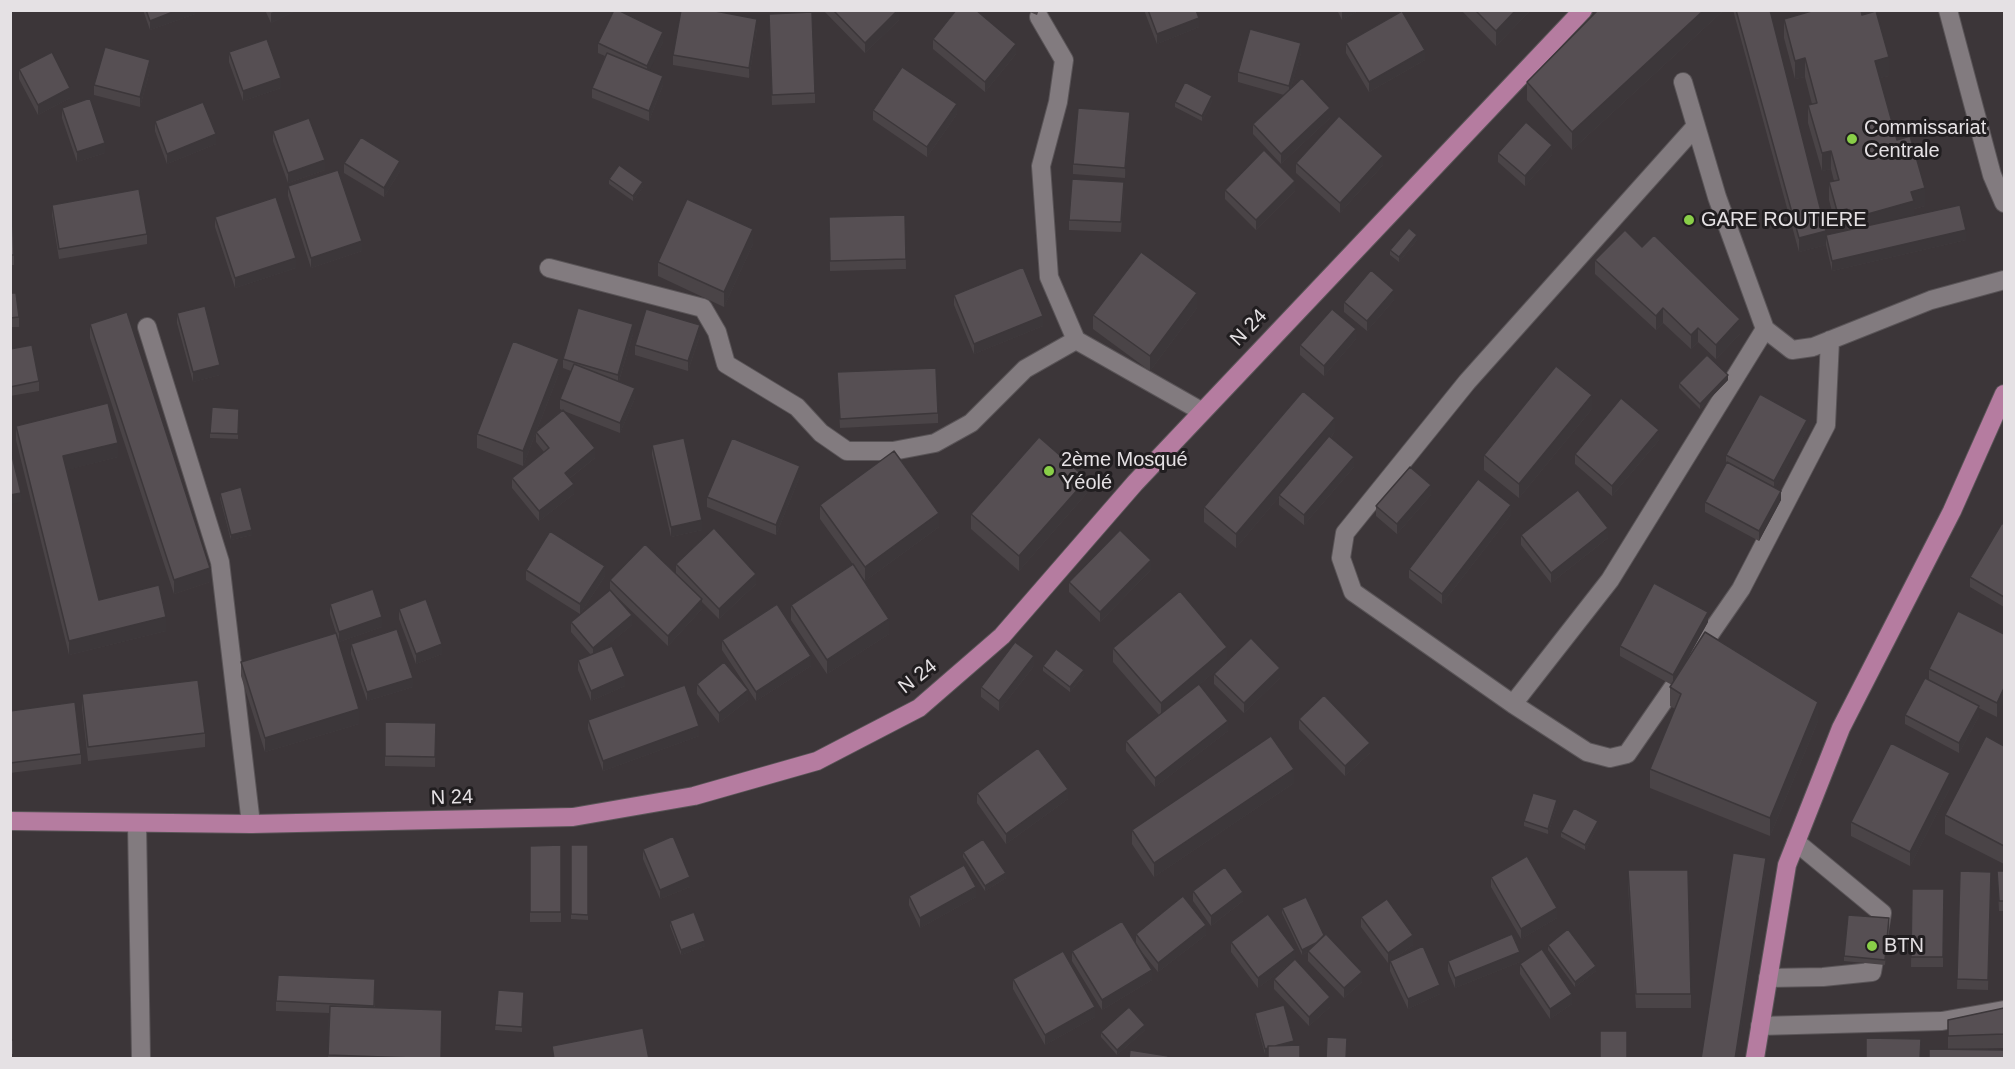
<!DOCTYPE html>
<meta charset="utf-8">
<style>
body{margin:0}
#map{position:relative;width:2015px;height:1069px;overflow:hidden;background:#3c3639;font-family:Helvetica,sans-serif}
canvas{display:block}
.frame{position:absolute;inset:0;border:12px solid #e5e1e4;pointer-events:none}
</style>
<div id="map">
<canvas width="2015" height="1069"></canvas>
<div class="frame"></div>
</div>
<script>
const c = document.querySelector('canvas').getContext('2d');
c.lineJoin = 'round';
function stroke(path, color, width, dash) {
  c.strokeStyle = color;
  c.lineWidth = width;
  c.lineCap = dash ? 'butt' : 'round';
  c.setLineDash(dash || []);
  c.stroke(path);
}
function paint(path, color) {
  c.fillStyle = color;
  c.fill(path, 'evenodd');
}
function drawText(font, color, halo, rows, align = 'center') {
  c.font = font + ' Helvetica,sans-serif';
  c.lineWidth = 6;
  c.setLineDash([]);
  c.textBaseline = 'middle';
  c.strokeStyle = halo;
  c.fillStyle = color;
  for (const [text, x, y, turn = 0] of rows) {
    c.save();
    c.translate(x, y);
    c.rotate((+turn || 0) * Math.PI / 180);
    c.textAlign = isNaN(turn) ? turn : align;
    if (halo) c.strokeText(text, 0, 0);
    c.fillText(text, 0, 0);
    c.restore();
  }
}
const minor = new Path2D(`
 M1948 10 1992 175 2004 203
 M1039 17 1064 60 1058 102 1041 166 1049 277 1076 340
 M1683 82 1717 197 1765 329 1792 350 1813 347 1931 300 2004 280
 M1696 126 1467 382 1345 533 1341 558 1353 592 1513 704 1587 752 1610 758 1627 754 1741 589 1826 425 1830 340
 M549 268 703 308 717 332 726 364 797 407 821 433 847 451H893L935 443 971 423 1025 369 1076 340 1201 411
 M147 327 220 562 251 824
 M1513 704 1610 580 1765 329
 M137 824 141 1058
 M1768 978 1823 977 1872 972 1882 913 1796 842
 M1760 1026 1942 1021 2004 1010`);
const major = new Path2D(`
 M10 821 251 824 573 817 694 796 817 761 919 708 1002 636 1135 483 1583 10
 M1755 1058 1787 865 1841 728 1952 511 2004 394`);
const wall = new Path2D(`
 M143 10H195V14L150 30Z
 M265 10H297L271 23Z
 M823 10H899V20L865 53Z
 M1025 10H1039L1037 15Z
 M1144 10H1196L1199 27 1157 44Z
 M1337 10H1360L1342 20Z
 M1461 10H1531L1496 46Z
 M1598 10H1724L1572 150 1527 100V82Z
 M1733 10H1770L1826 235 1848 230 1847 227 1837 230 1829 200V182L1834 181 1831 169 1822 171 1808 123V105L1812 104 1805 77 1795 79 1784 38V19L1862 15 1889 76 1879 78 1897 140 1925 206 1914 209V215L1966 240 1832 271 1826 245 1799 252Z
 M769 24 815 93V103L772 105Z
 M757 28 749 78 673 65V55Z
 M933 39 1016 54 985 92 933 49Z
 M663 42 649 70 663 85 649 121 592 98V88L605 56 598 53V43Z
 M1346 43 1425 60 1369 92 1346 53Z
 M229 52 281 88 243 101 229 62Z
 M1301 53 1291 88 1330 118 1281 164 1253 134V124L1284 95 1238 82V72Z
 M19 69 70 98 38 115 19 79Z
 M150 70 140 107 94 95V85Z
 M1212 101 1202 121 1175 107V102Z
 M62 108 105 153 77 162 62 118Z
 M873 110 957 114 927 157 873 120Z
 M155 121 216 144 167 164 155 131Z
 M1130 122 1125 178 1073 174V164Z
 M273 131 325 170 288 183 273 141Z
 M1498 153 1552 155 1525 186 1498 162Z
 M344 163 400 171 384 197 344 173Z
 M1296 163 1383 165 1340 213 1296 173Z
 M609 179 643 187 633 201 609 184Z
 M288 186 362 251 311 268 288 196Z
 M1225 190 1295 191 1256 230 1225 199Z
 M1124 191 1121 232 1069 230V220Z
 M52 205 147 234V244L59 259 52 215Z
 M10 207 14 255V265H10Z
 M905 215 906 269 830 271 829 217Z
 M215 217 296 268 235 288 215 227Z
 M1417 240 1399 262 1390 255V250Z
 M753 244 724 307 658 276V262Z
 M1642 247 1740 334 1716 359 1698 342 1691 349 1663 323 1656 330 1595 274V260Z
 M10 293 19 317V327H10Z
 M954 295 1043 326 974 354 954 305Z
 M1394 300 1367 331 1344 312V302Z
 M1197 308 1150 371 1093 329V315Z
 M177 313 220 375 193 382 177 323Z
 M90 324 210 582 174 594 90 338Z
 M633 334 619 381 635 398 620 433 564 411 595 458 569 479 574 494 539 521 512 488V478L544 452 536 442V432L562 410 560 409V399L571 371 563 368V359Z
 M700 335 688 371 635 355V345Z
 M1356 339 1324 376 1300 355V345Z
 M10 349 39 381V391L10 396Z
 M837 372 938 413V423L840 428Z
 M559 373 523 466 477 448V434Z
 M1728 380 1700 409 1679 388V383Z
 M239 409 238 439 210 438V433Z
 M1592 409 1519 498 1484 470V455Z
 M16 426 118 457 66 470 99 600 166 631 69 655 16 440Z
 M1807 430 1775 488 1781 500 1759 541 1705 512V502L1726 464V455Z
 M1335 432 1331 437 1354 467 1304 525 1279 505V497L1236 548 1204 522V507Z
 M1659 440 1612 496 1575 464V454Z
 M652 445 702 530 671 537 652 455Z
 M800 476 776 535 707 507V497Z
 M220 493 252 535 231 540 220 498Z
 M1087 493 1019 571 971 529V514Z
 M1431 495 1397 534 1376 516V506Z
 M820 505 939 527 865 581 820 519Z
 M2004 511V525L2003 524V514Z
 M1511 515 1442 604 1409 578V569Z
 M2004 525V607L1970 587V577Z
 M1521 535 1608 538 1551 583 1521 545Z
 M676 564 756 584 719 619 702 602V609L668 646 616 596 632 625 602 650 625 686 591 701 578 670V660L591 655 571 632V622L610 590V580L683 581 676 574Z
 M526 570 605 576 580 614 526 580Z
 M1151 570 1100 622 1069 592V582Z
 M330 604 382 627 339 642 330 614Z
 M791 605 889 634 827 674 791 620Z
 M399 609 442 654 416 664 399 619Z
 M1708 622 1682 668 1818 721 1770 836 1650 788V769L1675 709 1670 706V687L1672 685 1620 656V646Z
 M2004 634 1997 717 1979 708V716L1959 753 1905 724V715L1929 680V669Z
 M722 640 811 666 756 701 722 650Z
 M351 644 413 687 367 701 351 654Z
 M1113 648 1227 661 1199 685 1228 731 1155 787 1126 751V741L1159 715 1113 662Z
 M241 662 359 724 265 752 241 676Z
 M1034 666 999 711 981 697V687Z
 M1043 666 1084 675 1070 692 1043 671Z
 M1214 674 1280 678 1244 713 1214 684Z
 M697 684 748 700 719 723 697 694Z
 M82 694 205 733V747L88 761 82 708Z
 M10 711 81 754V764L10 773Z
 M1299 719 1370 753 1345 776 1299 729Z
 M588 720 699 736 603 771 588 729Z
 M385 722 436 723 435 767 385 766Z
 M2004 746V864L1945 834V815Z
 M1294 783 1154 877 1132 844V830Z
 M1950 788 1910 866 1851 836V822Z
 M977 793 1068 799 1006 844 977 803Z
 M1557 805 1548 834 1524 826V821Z
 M1598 826 1585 850 1561 837V832Z
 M561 845V922H530V846Z
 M571 845H588V920L571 919Z
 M643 849 690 887 660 899 643 859Z
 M963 852 1006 878 985 891 963 857Z
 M1628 870 1691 994V1008H1636L1628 885Z
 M1960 871 1991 872 1988 990 1957 989Z
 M1997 871H2004V911H1999Z
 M1491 877 1557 918 1521 939 1491 887Z
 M1912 889H1944L1943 967H1911Z
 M1193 891 1243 901 1211 926 1193 901Z
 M909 896 976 897 920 928 909 905Z
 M1282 908 1324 935 1362 982 1344 998 1308 961V952L1302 955 1282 913Z
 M1361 917 1413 945 1392 960 1440 994 1408 1009 1390 971V961L1388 963 1361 927Z
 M670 921 705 946 681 955 670 926Z
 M1889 924 1885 965 1844 961V956Z
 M1136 934 1206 935 1158 972 1136 945 1152 980 1102 1010 1072 961V951L1136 943Z
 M1231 942 1295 960 1330 1007 1309 1026 1274 989V979L1287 966 1258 988 1231 952Z
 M1548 945 1596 971 1575 987 1548 950Z
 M1448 961 1520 962 1455 988 1448 971Z
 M1520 964 1572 1004 1550 1019 1520 974Z
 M10 979H13V1054H10Z
 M375 979V1008L442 1024 441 1059H328L329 1013 276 1011V1001Z
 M1013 979 1095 1017 1045 1045 1013 989Z
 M498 990 524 992 522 1032 495 1030Z
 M2004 1008V1048L1948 1049V1020Z
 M1255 1013 1294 1045 1265 1054 1255 1018Z
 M1145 1030 1117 1055 1101 1037V1032Z`);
const shadedWall = new Path2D(`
 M178 10H195V14L150 30V21Z
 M277 10H297L271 23V13Z
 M899 10V20L865 53V43Z
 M1342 10H1360L1342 20Z
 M1516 10H1531L1496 46V31Z
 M1704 10H1724L1572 150V132Z
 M1199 18V27L1157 44V34Z
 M757 19V28L749 78V68Z
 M663 32V42L647 76V66Z
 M1301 43V53L1289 96V86Z
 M1016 44V54L985 92V82Z
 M1425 50V60L1369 92V82Z
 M1889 57V76L1875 79V61Z
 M1805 58V77L1795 79V61Z
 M150 60V70L140 107V97Z
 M663 76V85L649 121V111Z
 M281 78V88L243 101V91Z
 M70 88V98L38 115V105Z
 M1212 96V101L1202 121V116Z
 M957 104V114L927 157V147Z
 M1330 108V118L1281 164V154Z
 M1130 112V122L1125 178V168Z
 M216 134V144L167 164V154Z
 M105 143V153L77 162V152Z
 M1552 145V155L1525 186V176Z
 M1831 151V169L1822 171V153Z
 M1383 156V165L1340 213V203Z
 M325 160V170L288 183V173Z
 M400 161V171L384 197V188Z
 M1295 181V191L1256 230V220Z
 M643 182V187L633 201V196Z
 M1925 188V206L1914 209V219L1850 237V219L1911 192Z
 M1847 209V227L1837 230V211Z
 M753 229V244L724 307V292Z
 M1966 230V240L1832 271V261Z
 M1826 231V245L1799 252V238Z
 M1417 235V240L1399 262V257Z
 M362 241V251L311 268V258Z
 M296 258V268L235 288V278Z
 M1394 290V300L1367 331V321Z
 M1197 293V308L1150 371V356Z
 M1663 308V323L1656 330V316Z
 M1043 316V326L974 354V344Z
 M1740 319V334L1716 359V345Z
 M633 324V334L618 384V375Z
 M700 325V335L688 371V361Z
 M1698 328V342L1691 349V335Z
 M1356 329V339L1324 376V366Z
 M559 359V373L523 466V451Z
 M220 365V375L193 382V372Z
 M1728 375V380L1700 409V404Z
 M635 388V398L620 433V423Z
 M1592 395V409L1519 498V484Z
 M1335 418V432L1281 496 1279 495V497L1236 548V534Z
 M1807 420V430L1774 491V481Z
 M1659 430V440L1612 496V486Z
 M118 443V457L63 471V456Z
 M595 448V458L565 482V473Z
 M1354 457V467L1304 525V515Z
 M800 466V476L776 535V525Z
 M1087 479V493L1019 571V556Z
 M574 484V494L539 521V511Z
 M1431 485V495L1397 534V524Z
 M1781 491V500L1759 541V531Z
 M21 493V502L10 505V495Z
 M1511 505V515L1442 604V594Z
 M939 513V527L865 581V567Z
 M702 520V530L671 537V527Z
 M1608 528V538L1551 583V573Z
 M252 530V535L231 540V535Z
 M1151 560V570L1100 622V612Z
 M605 566V576L580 614V604Z
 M210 568V582L174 594V580Z
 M756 574V584L719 619V609Z
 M702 599V609L668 646V636Z
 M1708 612V622L1673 685V675Z
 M632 615V625L593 658V648Z
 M166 617V631L69 655V641Z
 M382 617V627L339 642V632Z
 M889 619V634L827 674V660Z
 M442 644V654L416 664V654Z
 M1227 647V661L1161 718V703Z
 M811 656V666L756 701V692Z
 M1034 656V666L999 711V701Z
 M1280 668V678L1244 713V703Z
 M1084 670V675L1070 692V687Z
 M625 676V686L591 701V691Z
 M413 678V687L367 701V692Z
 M2004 688V703L1997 717V703Z
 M748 690V700L719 723V713Z
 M1818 702V721L1770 836V818Z
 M1979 706V716L1959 753V743Z
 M359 709V724L265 752V738Z
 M1228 721V731L1155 787V778Z
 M699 726V736L603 771V761Z
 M1370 743V753L1345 776V766Z
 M1294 769V783L1154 877V863Z
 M1950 773V788L1910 866V852Z
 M1068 789V799L1006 844V834Z
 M1557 800V805L1548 834V829Z
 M1598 821V826L1585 850V845Z
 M1766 858V872L1737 1059H1735Z
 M1006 873V878L985 891V886Z
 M690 877V887L660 899V890Z
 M976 887V897L920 928V918Z
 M1243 892V901L1211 926V916Z
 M1557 908V918L1521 939V929Z
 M1206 925V935L1158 972V963Z
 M1413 935V945L1388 963V953Z
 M1326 938V943L1302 955V950Z
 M705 941V946L681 955V950Z
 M1295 950V960L1258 988V978Z
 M1520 952V962L1455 988V978Z
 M1596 966V971L1575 987V982Z
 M1152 970V980L1102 1010V1000Z
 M1362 972V982L1344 998V988Z
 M1440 985V994L1408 1009V999Z
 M1572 994V1004L1550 1019V1009Z
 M1330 997V1007L1309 1026V1017Z
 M1095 1007V1017L1045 1045V1035Z
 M1145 1025V1030L1117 1055V1050Z
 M1294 1041V1046L1265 1054V1049Z`);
const building = new Path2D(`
 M146 10H178L150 21Z
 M614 10H618L663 32 647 66 598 43Z
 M681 10H710L757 19 749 68 673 55Z
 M833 10H898L865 43Z
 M956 10H976L1016 44 985 82 933 39Z
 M1148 10H1196L1199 18 1157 34Z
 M1475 10H1516L1496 31Z
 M1598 10H1704L1572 132 1527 82Z
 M1736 10H1770L1826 231 1799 238Z
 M1815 10H1861L1862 15 1876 11 1889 57 1875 61 1897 140 1910 136 1925 188 1911 192 1914 201 1850 219 1847 209 1837 211 1829 182 1839 180 1831 151 1822 153 1808 105 1817 103 1805 58 1795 61 1784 19Z
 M1402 11 1425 50 1369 82 1346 43Z
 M812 12 815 93 772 95 769 14Z
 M1250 29 1301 43 1289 86 1238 72Z
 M267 39 281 78 243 91 229 52Z
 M105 47 150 60 140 97 94 85Z
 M52 52 70 88 38 105 19 69Z
 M607 53 663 76 649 111 592 88Z
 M902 67 957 104 927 147 873 110Z
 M1302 78 1330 108 1281 154 1253 124Z
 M1185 82 1212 96 1202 116 1175 102Z
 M90 98 105 143 77 152 62 108Z
 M203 102 216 134 167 154 155 121Z
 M1078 108 1130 112 1125 168 1073 164Z
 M1339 116 1383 156 1340 203 1296 163Z
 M309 118 325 160 288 173 273 131Z
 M1526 122 1552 145 1525 176 1498 153Z
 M361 137 400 161 384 188 344 163Z
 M1264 150 1295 181 1256 220 1225 190Z
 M619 165 643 182 633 196 609 179Z
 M338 170 362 241 311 258 288 186Z
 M1072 179 1124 182 1121 222 1069 220Z
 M139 189 147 234 59 249 52 205Z
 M276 197 296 258 235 278 215 217Z
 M687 199 753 229 724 292 658 262Z
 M1960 205 1966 230 1832 261 1826 235Z
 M10 207H12L14 255H10Z
 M905 215 906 259 830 261 829 217Z
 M1409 228 1417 235 1399 257 1390 250Z
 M1625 230 1642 247 1654 235 1740 319 1716 345 1698 328 1691 335 1663 308 1656 316 1595 260Z
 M1141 252 1197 293 1150 356 1093 315Z
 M1023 267 1043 316 974 344 954 295Z
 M1371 270 1394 290 1367 321 1344 302Z
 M10 293H16L19 317 10 318Z
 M205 306 220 365 193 372 177 313Z
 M578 308 633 324 618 375 563 359Z
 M646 309 700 325 688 361 635 345Z
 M1332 309 1356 329 1324 366 1300 345Z
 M127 312 210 568 174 580 90 324Z
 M513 341 559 359 523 451 477 434Z
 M32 345 39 381 10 387V349Z
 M1707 355 1728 375 1700 404 1679 383Z
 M574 364 635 388 620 423 560 399Z
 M1556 366 1592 395 1519 484 1484 455Z
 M936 368 938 413 840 419 837 372Z
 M1303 391 1335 418 1236 534 1204 507Z
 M1760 394 1807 420 1774 481 1726 455Z
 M1621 398 1659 430 1612 486 1575 454Z
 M108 403 118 443 63 456 99 600 159 585 166 617 69 641 16 426Z
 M212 407 239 409 238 434 210 433Z
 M563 410 595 448 565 473 574 484 539 511 512 478 549 448 536 432Z
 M1329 436 1354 457 1304 515 1279 495Z
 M1039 437 1087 479 1019 556 971 514Z
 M684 438 702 520 671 527 652 445Z
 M732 438 800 466 776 525 707 497Z
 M10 447 21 493 10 495Z
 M894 451 939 513 865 567 820 505Z
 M1727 462 1781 491 1759 531 1705 502Z
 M1410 467 1431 485 1397 524 1376 506Z
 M1478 479 1511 505 1442 594 1409 569Z
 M241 487 252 530 231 535 220 493Z
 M1578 490 1608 528 1551 573 1521 535Z
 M2002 523 2004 525V597L1970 577Z
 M714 528 756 574 719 609 676 564Z
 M1120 530 1151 560 1100 612 1069 582Z
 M550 531 605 566 580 604 526 570Z
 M645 544 702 599 668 636 610 580Z
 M853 564 889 619 827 660 791 605Z
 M1654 583 1708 612 1673 675 1620 646Z
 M373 589 382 617 339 632 330 604Z
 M610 590 632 615 593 648 571 622Z
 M1180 591 1227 647 1161 703 1113 648Z
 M426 599 442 644 416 654 399 609Z
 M777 604 811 656 756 692 722 640Z
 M1958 611 2004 634V688L1997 703 1929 669Z
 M397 629 413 678 367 692 351 644Z
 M1705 632 1818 702 1770 818 1650 769 1681 694 1670 687Z
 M336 633 359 709 265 738 241 662Z
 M1251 638 1280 668 1244 703 1214 674Z
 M1015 642 1034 656 999 701 981 687Z
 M612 646 625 676 591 691 578 660Z
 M1056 649 1084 670 1070 687 1043 666Z
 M724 662 748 690 719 713 697 684Z
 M1925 678 1979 706 1959 743 1905 715Z
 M198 680 205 733 88 747 82 694Z
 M1199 684 1228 721 1155 778 1126 741Z
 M685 685 699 726 603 761 588 720Z
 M1324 695 1370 743 1345 766 1299 719Z
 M75 702 81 754 10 763V711Z
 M385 722 436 723 435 757 385 756Z
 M1271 736 1294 769 1154 863 1132 830Z
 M1986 736 2004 746V846L1945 815Z
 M1891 743 1950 773 1910 852 1851 822Z
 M1038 748 1068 789 1006 834 977 793Z
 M1533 793 1557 800 1548 829 1524 821Z
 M1574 808 1598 821 1585 845 1561 832Z
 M673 836 690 877 660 890 643 849Z
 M983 839 1006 873 985 886 963 852Z
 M561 845V912H530V846Z
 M571 845H588V915L571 914Z
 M1733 853 1766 858 1735 1059H1701Z
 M1527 856 1557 908 1521 929 1491 877Z
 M964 865 976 887 920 918 909 896Z
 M1225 867 1243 892 1211 916 1193 891Z
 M1628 870H1688L1691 994H1636Z
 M1960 871 1991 872 1988 980 1957 979Z
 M1997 871H2004V901H1999Z
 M1912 889H1944L1943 957H1911Z
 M1183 896 1206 925 1158 963 1136 934Z
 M1306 897 1324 935 1316 943 1302 950 1282 908Z
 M1387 899 1413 935 1388 953 1361 917Z
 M694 912 705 941 681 950 670 921Z
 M1268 914 1295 950 1258 978 1231 942Z
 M1848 915 1889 918 1885 960 1844 956Z
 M1122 921 1152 970 1102 1000 1072 951Z
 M1568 929 1596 966 1575 982 1548 945Z
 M1326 934 1362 972 1344 988 1308 951Z
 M1512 934 1520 952 1455 978 1448 961Z
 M1423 946 1440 985 1408 999 1390 961Z
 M1542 949 1572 994 1550 1009 1520 964Z
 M1063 951 1095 1007 1045 1035 1013 979Z
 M1295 959 1330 997 1309 1017 1274 979Z
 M278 975 375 979 374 1006 276 1001Z
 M10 979H13V1040H10Z
 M498 990 524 992 522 1027 495 1025Z
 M1284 1005 1294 1041 1275 1046H1268V1048L1265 1049 1255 1013Z
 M330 1006 442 1010 441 1059 328 1055Z
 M1129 1007 1145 1025 1117 1050 1101 1032Z
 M2004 1008V1034L1948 1036V1020Z
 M643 1028 649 1059H554L552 1046Z
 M1600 1031H1627V1059H1600Z
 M1327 1037 1347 1038 1346 1059H1326Z
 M1866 1038 1921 1039 1920 1059H1866Z
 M1300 1045V1059H1268V1046Z
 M1929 1049 2004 1050V1059H1929Z
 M1130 1050 1168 1056V1059H1129Z
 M1097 1056 1110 1059H1096Z`);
const markers = [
 [1852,139,6,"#89cf48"],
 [1689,220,6,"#89cf48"],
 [1049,471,6,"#89cf48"],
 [1872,946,6,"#89cf48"]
];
const poiNames = [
 ["Commissariat",1864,128],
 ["Centrale",1864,151],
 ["GARE ROUTIERE",1701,220],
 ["2ème Mosqué",1061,460],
 ["Yéolé",1061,483],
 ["BTN",1884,946]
];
const streetNames = [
 ["N 24",1249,328,-46],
 ["N 24",918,677,-38],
 ["N 24",452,798,-2]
];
stroke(minor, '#595457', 20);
stroke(major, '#595457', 20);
stroke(minor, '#827b7f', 18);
stroke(major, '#b57ca0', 18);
paint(wall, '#4a4447');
paint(shadedWall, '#3c373a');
paint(building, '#564f53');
stroke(building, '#3c373a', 1.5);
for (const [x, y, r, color] of markers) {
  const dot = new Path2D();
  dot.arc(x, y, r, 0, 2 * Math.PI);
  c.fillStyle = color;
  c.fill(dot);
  stroke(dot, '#211e20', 2);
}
drawText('20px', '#e5e1e4', '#211e20', poiNames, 'left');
drawText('20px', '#e5e1e4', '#211e20', streetNames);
</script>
